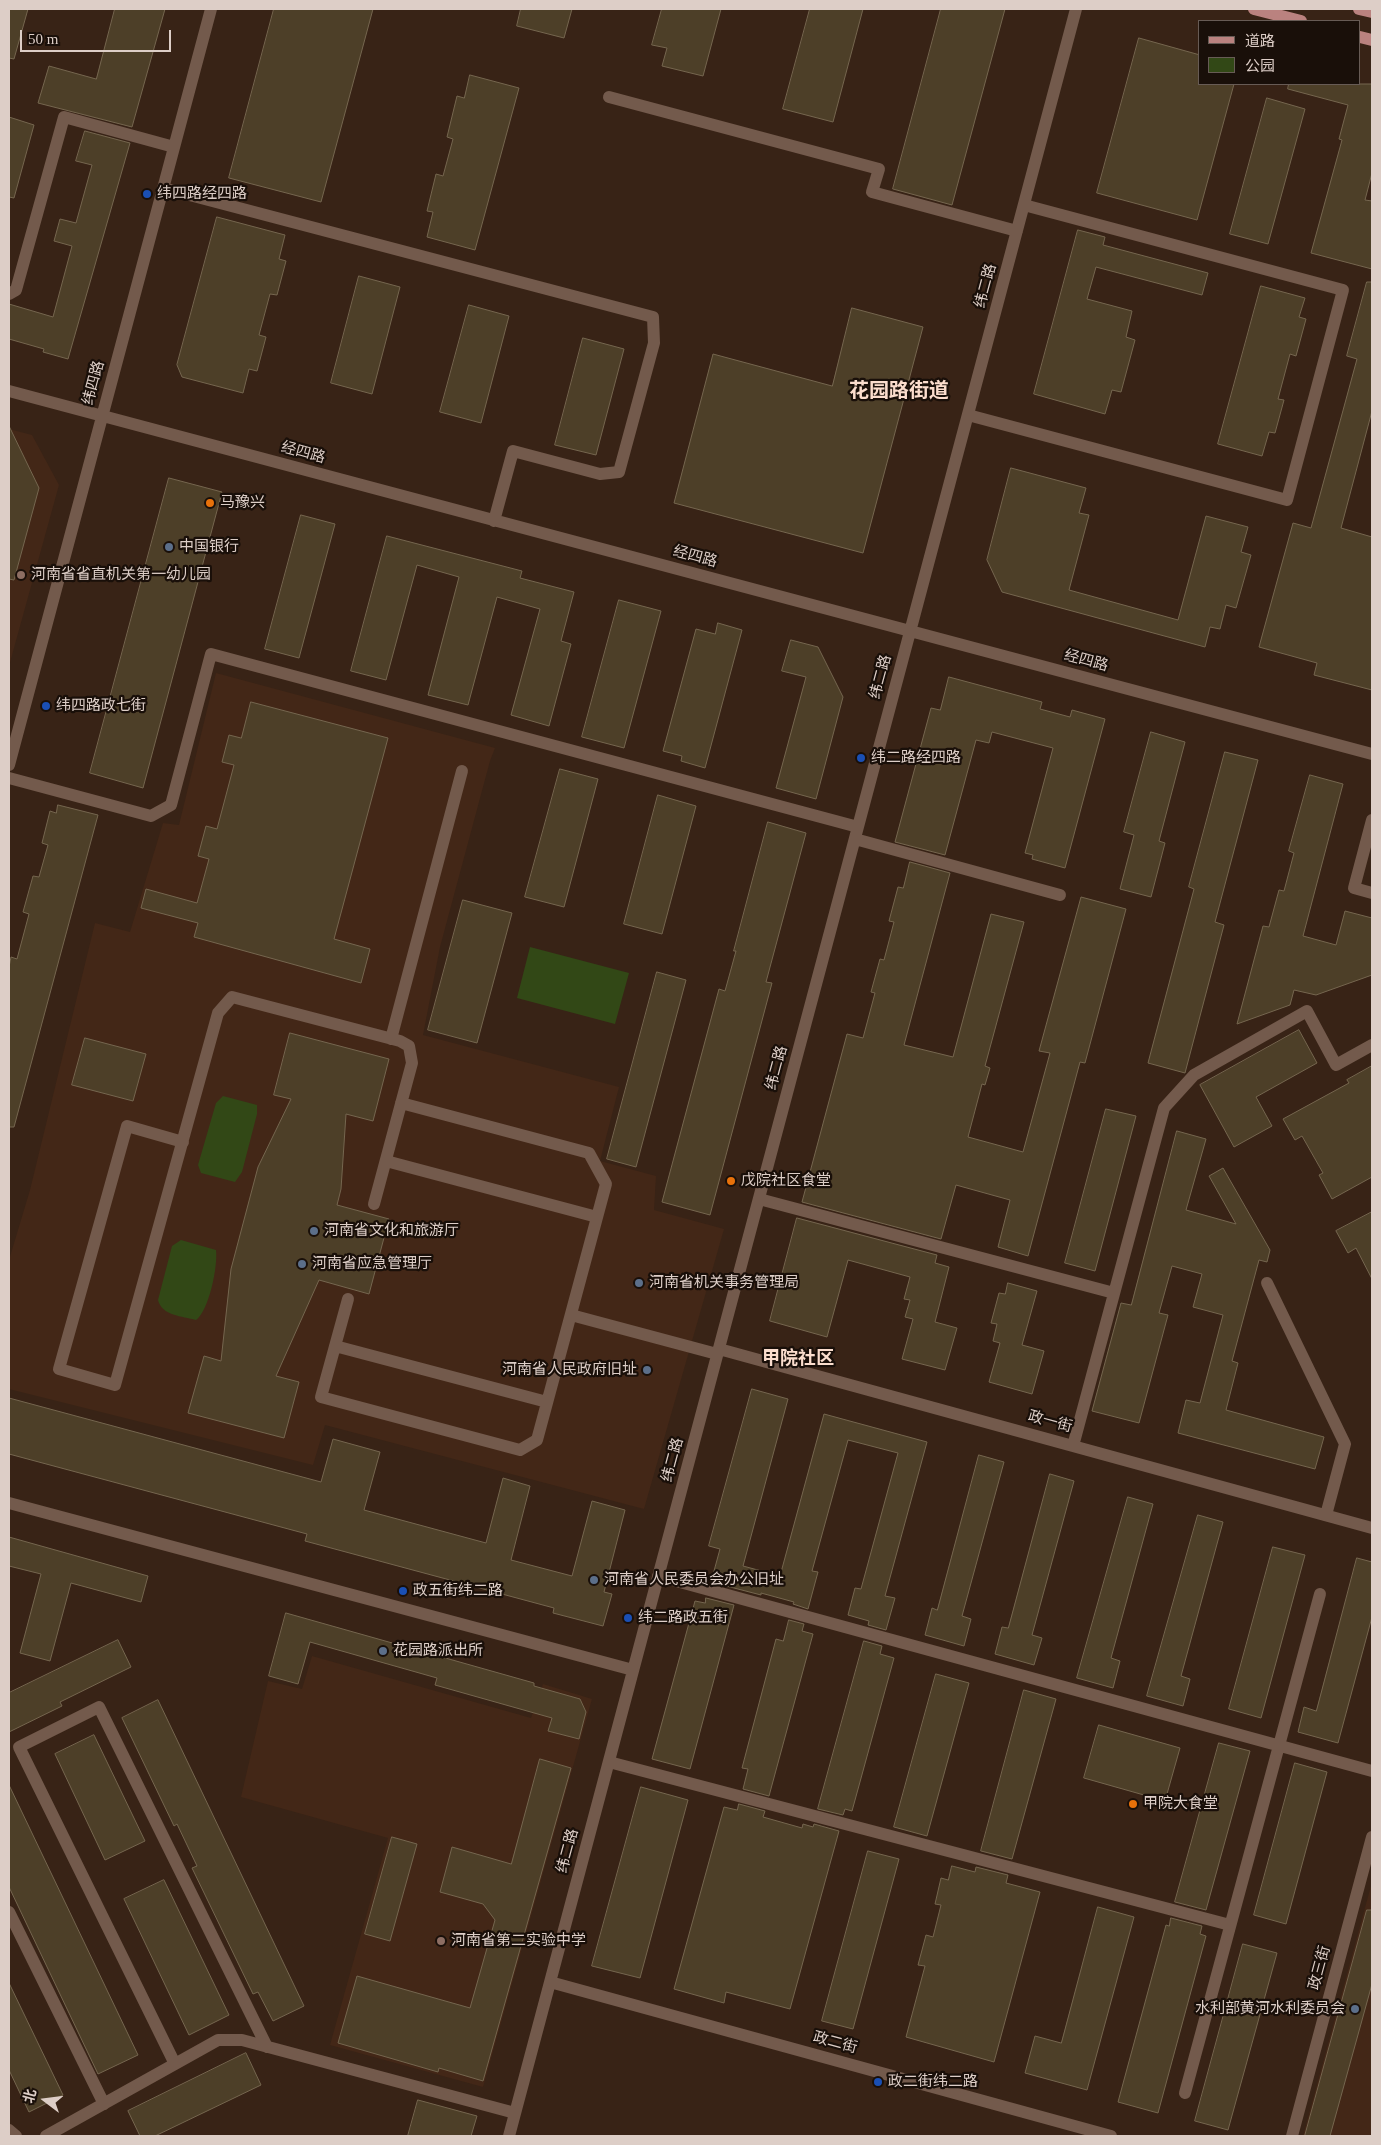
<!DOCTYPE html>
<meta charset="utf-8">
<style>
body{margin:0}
#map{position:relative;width:1381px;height:2145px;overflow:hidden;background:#382316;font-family:"Times New Roman","Noto Sans SC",serif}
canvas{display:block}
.frame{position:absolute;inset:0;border:10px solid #ddcec7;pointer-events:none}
.legend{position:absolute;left:1198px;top:20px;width:162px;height:65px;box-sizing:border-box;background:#190f09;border:1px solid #675b55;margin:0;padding:6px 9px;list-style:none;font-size:15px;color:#ddcec7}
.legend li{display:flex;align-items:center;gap:10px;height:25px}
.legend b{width:25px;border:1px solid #675b55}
.north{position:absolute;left:20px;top:2075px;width:50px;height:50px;-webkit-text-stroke:4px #190f09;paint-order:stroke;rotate:285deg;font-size:14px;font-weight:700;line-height:20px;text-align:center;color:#ddcec7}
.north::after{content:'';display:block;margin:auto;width:18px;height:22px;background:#ddcec7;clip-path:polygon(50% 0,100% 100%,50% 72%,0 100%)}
.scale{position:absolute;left:20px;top:30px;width:151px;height:22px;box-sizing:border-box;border:2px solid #ddcec7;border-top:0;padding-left:6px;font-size:15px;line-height:18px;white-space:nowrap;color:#ddcec7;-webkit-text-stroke:4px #190f09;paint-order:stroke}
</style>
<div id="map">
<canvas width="1381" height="2145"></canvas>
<div class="frame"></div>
<ul class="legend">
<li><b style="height:6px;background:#ba827f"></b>道路</li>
<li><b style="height:14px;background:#324816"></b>公园</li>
</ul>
<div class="north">北</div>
<div class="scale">50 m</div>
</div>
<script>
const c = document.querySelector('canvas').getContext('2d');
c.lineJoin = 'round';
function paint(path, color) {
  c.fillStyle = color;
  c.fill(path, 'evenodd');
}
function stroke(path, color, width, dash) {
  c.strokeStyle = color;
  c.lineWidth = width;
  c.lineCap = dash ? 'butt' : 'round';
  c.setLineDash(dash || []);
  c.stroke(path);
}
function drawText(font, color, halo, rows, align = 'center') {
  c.font = font + ' "Times New Roman","Noto Sans SC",serif';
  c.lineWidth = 4.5;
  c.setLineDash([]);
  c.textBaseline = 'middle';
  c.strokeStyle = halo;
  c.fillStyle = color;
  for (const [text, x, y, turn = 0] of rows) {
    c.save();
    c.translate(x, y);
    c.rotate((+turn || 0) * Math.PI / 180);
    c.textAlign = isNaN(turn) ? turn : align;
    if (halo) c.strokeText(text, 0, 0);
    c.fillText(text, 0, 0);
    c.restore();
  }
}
const built = new Path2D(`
 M9 429 32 435 59 485 9 666Z
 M216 673 495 748 490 761 440 947 423 1035 619 1087 600 1161 656 1176 654 1210 724 1229 644 1509 325 1425 313 1465 9 1389V1260L30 1190 95 923 130 932 163 823 179 825Z
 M312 1656 531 1718 543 1684 592 1699 483 2087 330 2045 388 1838 241 1797 268 1681 302 1689Z
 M1372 1882V2136H1303Z`);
const green = new Path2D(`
 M530 947 629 973 615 1024 517 998Z
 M223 1096 257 1105V1114L242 1172 235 1182 201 1173 198 1165 216 1103Z
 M181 1240 216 1250C218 1266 209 1311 196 1320 182 1316 162 1316 158 1300L172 1246Z`);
const building = new Path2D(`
 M9 9H28L14 59 9 58Z
 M115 9H165L132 127 38 103 49 66 96 79Z
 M274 9H373L321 202 229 178Z
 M521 9H572L564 38 517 26Z
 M662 9H721L703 76 662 66 667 48 652 45Z
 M810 9H863L833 122 783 109Z
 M941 9H1005L952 205 893 189Z
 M1139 38 1200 55V84H1234L1197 220 1097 193Z
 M470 75 519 88 475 250 427 237 433 212 427 211 436 174 443 176 453 139 447 137 457 96 464 98Z
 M1289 84H1372V173L1365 200 1372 201V269L1311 253 1342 140 1339 139 1348 105 1288 89Z
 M1267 98 1305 109 1268 244 1230 234Z
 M9 117 34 125 14 198 9 197Z
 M85 131 130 143 68 359 43 352 44 349 9 339V304L53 317 72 246 54 241 60 219 76 223 92 165 76 161Z
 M217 217 285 235 279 259 286 261 277 295 270 294 259 335 266 337 257 371 249 369 243 393 182 377 177 365Z
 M1078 230 1105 237 1103 245 1208 273 1202 295 1096 267 1087 299 1132 311 1126 337 1135 340 1121 392 1112 390 1105 414 1034 394Z
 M359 276 400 287 372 394 331 383Z
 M1367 282H1372V411L1341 528 1372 537V690L1314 675 1317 663 1259 647 1293 523 1311 528 1357 359 1347 356Z
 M1261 286 1305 298 1299 317 1306 319 1296 356 1290 354 1278 399 1284 400 1275 433 1269 432 1262 456 1218 444Z
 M469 305 509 316 481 423 440 412Z
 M852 308 923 327 863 553 674 503 713 354 832 386Z
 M583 338 624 349 596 455 555 445Z
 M9 426 39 488 14 580 9 579Z
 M1011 468 1086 488 1079 513 1089 515 1069 590 1178 620 1206 516 1248 527 1241 552 1251 555 1236 608 1226 605 1220 629 1210 627 1205 647 1002 592 987 560Z
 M169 478 222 492 143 788 90 773Z
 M301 515 335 524 299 658 265 649Z
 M387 536 522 571 520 578 574 592 561 641 571 644 549 726 511 715 540 609 497 597 468 705 428 695 459 577 417 565 386 680 351 671Z
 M619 600 661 611 624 748 582 737Z
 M718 623 742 630 705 768 681 761 682 756 663 751 696 629 715 634Z
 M791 640 818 647 843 697 816 799 776 788 806 677 782 671Z
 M949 677 1042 702 1040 709 1070 717 1072 710 1105 719 1065 868 1032 859 1033 855 1025 853 1053 748 992 732 989 743 976 740 945 855 895 842 931 708 940 710Z
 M251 702 388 738 334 939 370 949 361 983 194 937 198 923 141 908 146 889 197 903 209 859 198 856 206 826 217 829 234 765 222 762 229 735 241 738Z
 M1151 732 1185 742 1159 841 1165 843 1151 897 1120 889 1134 835 1124 832Z
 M1225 752 1258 760 1215 922 1224 925 1185 1073 1148 1063 1194 889 1189 887Z
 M560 769 598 779 564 907 525 897Z
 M1310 775 1343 784 1303 936 1336 945 1345 911 1372 918V975L1316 995 1294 990 1290 1005 1237 1024 1263 926 1269 927 1279 890 1284 891 1294 853 1289 851Z
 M658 795 696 806 662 934 624 924Z
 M58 805 98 815 14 1127H9V967L11 957 17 959 29 914 23 912 33 876 39 877 48 845 42 843 50 811 56 813Z
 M768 822 806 833 766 982 772 983 710 1215 662 1202 719 989 725 991 736 951H734Z
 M910 862 950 873 904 1045 953 1057 991 914 1024 922 985 1066 990 1068 985 1085 982 1084 968 1137 1023 1152 1050 1053 1039 1051 1081 897 1126 909 1085 1063 1080 1062 1028 1256 998 1247 1010 1200 956 1185 941 1239 802 1202 847 1034 863 1038 875 993 871 992 880 959 884 960 894 922 889 921 898 887 903 888Z
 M463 900 512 913 477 1043 428 1030Z
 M657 972 686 980 636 1167 607 1159Z
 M1299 1030 1317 1063 1256 1097 1272 1126 1234 1147 1200 1085Z
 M290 1033 389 1059 373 1121 346 1114 341 1189 337 1205 389 1219 369 1294 319 1280 276 1376 299 1382 284 1438 188 1413 204 1356 221 1361 231 1269 258 1167 291 1099 274 1095Z
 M85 1038 146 1054 133 1101 72 1085Z
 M1372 1066V1177L1332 1199 1319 1175 1323 1173 1302 1136 1295 1140 1283 1119 1349 1083 1347 1080Z
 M1106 1109 1136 1116 1095 1271 1065 1263Z
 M1177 1131 1206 1139 1186 1210 1236 1224 1209 1176 1223 1168 1270 1250 1267 1262 1259 1260 1232 1361 1238 1363 1226 1410 1324 1437 1315 1469 1178 1433 1186 1400 1200 1403 1223 1315 1193 1307 1202 1274 1172 1266 1159 1313 1168 1315 1139 1423 1092 1411 1121 1303 1131 1305Z
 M1372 1212V1279L1356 1248 1348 1253 1336 1231Z
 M797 1218 937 1255 935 1263 949 1267 935 1322 957 1328 945 1370 902 1359 913 1319 905 1317 910 1300 904 1299 910 1277 848 1260 827 1337 770 1321Z
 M1008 1283 1037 1291 1022 1345 1044 1351 1032 1394 989 1382 1000 1343 993 1341 997 1324 991 1323 999 1293 1005 1294Z
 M752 1389 788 1399 743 1566 780 1576 824 1414 927 1442 885 1596 895 1598 886 1630 868 1625 869 1621 848 1615 855 1588 861 1589 898 1453 848 1440 812 1571 818 1572 808 1609 793 1604 794 1602 761 1593V1595L711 1582 720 1549 709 1546Z
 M9 1398 321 1482 333 1439 380 1452 364 1510 486 1543 503 1478 530 1486 511 1560 572 1576 592 1501 625 1510 604 1592 612 1594 603 1626 553 1613 554 1608 305 1541 307 1534 9 1454Z
 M979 1455 1004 1462 962 1616 971 1619 964 1646 925 1635 932 1608 937 1610Z
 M1050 1474 1074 1481 1032 1635 1042 1638 1034 1665 995 1654 1002 1627 1008 1628Z
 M1128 1497 1153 1504 1111 1658 1120 1661 1113 1688 1077 1678Z
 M1198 1515 1223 1522 1181 1676 1190 1679 1183 1706 1147 1696Z
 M9 1537 148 1576 141 1602 71 1583 50 1661 20 1653 41 1574 9 1566Z
 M1273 1547 1305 1555 1261 1718 1229 1709Z
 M1357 1558 1372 1562V1617L1338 1743 1298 1732 1304 1707 1316 1711Z
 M706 1598 734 1605 690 1769 652 1759 695 1601 705 1603Z
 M286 1613 534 1683V1686L580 1699 586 1712 579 1739 548 1731 552 1718 435 1685 437 1678 310 1642 298 1684 269 1676Z
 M789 1620 804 1624 802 1631 813 1634 769 1796 743 1789 748 1769 742 1768 776 1639 783 1641Z
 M118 1640 131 1667 60 1702 62 1706 9 1732V1693Z
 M864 1641 882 1646 880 1654 894 1658 852 1811 845 1809 843 1815 818 1809Z
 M936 1674 969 1683 927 1836 894 1827Z
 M1024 1690 1056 1699 1012 1859 981 1851Z
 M158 1700 304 2006 273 2021 258 1992 253 1994 192 1868 197 1866 177 1824 174 1826 122 1718Z
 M1099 1725 1180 1748 1165 1801 1084 1778Z
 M94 1735 145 1841 105 1860 55 1754Z
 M1219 1743 1250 1751 1206 1910 1175 1902Z
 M540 1759 571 1768 483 2081 439 2068 438 2072 338 2043 357 1976 470 2008 495 1920 483 1904 440 1892 452 1847 511 1864Z
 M1295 1763 1327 1772 1286 1924 1254 1915Z
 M9 1785 138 2055 98 2074 9 1887Z
 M641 1787 688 1800 640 1978 592 1966Z
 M739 1804 765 1811 763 1817 802 1828 803 1824 813 1827 814 1824 839 1831 790 2009 726 1992 724 2003 674 1989 724 1807 737 1810Z
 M392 1837 417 1844 390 1941 365 1934Z
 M868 1851 899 1859 853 2029 822 2021Z
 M952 1866 975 1872 976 1867 1008 1875 1006 1883 1040 1892 994 2062 906 2037 925 1966 918 1965 926 1935 933 1937 941 1905 935 1904 941 1878 948 1880Z
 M164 1880 229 2015 189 2035 124 1899Z
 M1098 1907 1134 1917 1087 2090 1025 2073 1035 2036 1061 2043Z
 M1367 1910H1372V1984L1330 2136H1305Z
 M1171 1918 1202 1926 1200 1934 1206 1936 1158 2113 1118 2102 1166 1925 1169 1926Z
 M1243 1944 1277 1953 1228 2130 1195 2121Z
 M9 1983 63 2095 29 2112 9 2070Z
 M246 2053 261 2085 155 2136H140L128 2111Z
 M418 2100 477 2116 471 2136H408Z`);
const minor = new Path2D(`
 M609 97 879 169 872 192 1017 231
 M163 188 653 317 654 343 619 472 600 474 513 451 494 521
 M9 294 16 290 64 117 174 147
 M9 391 1372 754
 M968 415 1287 500 1343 290 1024 205
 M9 765 211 9
 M9 778 151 816 171 805 211 654 858 827
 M1372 820 1354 888 1372 893
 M855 839 1060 895
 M391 1039 462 771
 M183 1142 127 1126 59 1369 115 1385 218 1013 232 997 400 1041 409 1046 412 1063 374 1204
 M386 1161 597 1217
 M759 1199 1114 1293
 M1267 1283 1345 1444 1326 1515
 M348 1299 321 1397 520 1450 537 1440 606 1184 589 1153 401 1103
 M571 1315 717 1354
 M335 1346 547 1402
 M719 1349 1372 1528
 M1073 1446 1164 1108 1194 1075 1307 1011 1336 1065 1372 1045
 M9 1503 633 1670
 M658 1576 1372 1771
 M609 1762 1230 1925
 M9 1912 104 2104
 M550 1982 1111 2136
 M175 2064 19 1747 99 1707 267 2047
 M1185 2093 1320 1594
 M9 2130 16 2136
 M46 2136 218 2040H242L515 2113
 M509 2136 1076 9
 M1292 2136 1372 1837`);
const major = new Path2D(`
 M1254 9 1301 21
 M1359 9 1372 12
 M1360 37 1372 40`);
const markers = [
 [147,194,5,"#1a4fb4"],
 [210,503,5,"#e8710a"],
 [169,547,5,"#5c6f8a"],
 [21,575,5,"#8d6e63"],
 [46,706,5,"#1a4fb4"],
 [861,758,5,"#1a4fb4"],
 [731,1181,5,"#e8710a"],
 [314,1231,5,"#5c6f8a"],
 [302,1264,5,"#5c6f8a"],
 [639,1283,5,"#5c6f8a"],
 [647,1370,5,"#5c6f8a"],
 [594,1580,5,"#5c6f8a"],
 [403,1591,5,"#1a4fb4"],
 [628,1618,5,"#1a4fb4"],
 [383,1651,5,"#5c6f8a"],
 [1133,1804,5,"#e8710a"],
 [441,1941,5,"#8d6e63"],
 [1355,2009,5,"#5c6f8a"],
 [878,2082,5,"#1a4fb4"]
];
const poiNames = [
 ["纬四路经四路",157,194],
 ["马豫兴",220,503],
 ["中国银行",179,547],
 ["河南省省直机关第一幼儿园",31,575],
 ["纬四路政七街",56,706],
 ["纬二路经四路",871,758],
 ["戊院社区食堂",741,1181],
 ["河南省文化和旅游厅",324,1231],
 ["河南省应急管理厅",312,1264],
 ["河南省机关事务管理局",649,1283],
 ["河南省人民政府旧址",637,1370,"right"],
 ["河南省人民委员会办公旧址",604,1580],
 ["政五街纬二路",413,1591],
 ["纬二路政五街",638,1618],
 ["花园路派出所",393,1651],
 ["甲院大食堂",1143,1804],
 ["河南省第二实验中学",451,1941],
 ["水利部黄河水利委员会",1345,2009,"right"],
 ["政二街纬二路",888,2082]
];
const streetNames = [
 ["纬二路",986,286,-75],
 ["纬四路",94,383,-75],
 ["经四路",303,453,15],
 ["经四路",695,557,15],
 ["经四路",1086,661,15],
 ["纬二路",881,677,-75],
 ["纬二路",777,1068,-75],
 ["政一街",1050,1422,15],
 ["纬二路",673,1460,-75],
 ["纬二路",568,1851,-75],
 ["政三街",1320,1968,-75],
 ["政二街",835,2043,15]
];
const quarterNames = [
 ["甲院社区",798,1359]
];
const districtNames = [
 ["花园路街道",899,392]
];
paint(built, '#432717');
paint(green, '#324816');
paint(building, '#4d3f28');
stroke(building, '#75664f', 1);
stroke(minor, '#735a4c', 12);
stroke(major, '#ba827f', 12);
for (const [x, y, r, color] of markers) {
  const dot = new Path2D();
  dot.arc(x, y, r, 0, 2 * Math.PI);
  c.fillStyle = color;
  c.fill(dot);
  stroke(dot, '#190f09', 2);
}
drawText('15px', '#ddcec7', '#190f09', poiNames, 'left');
drawText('15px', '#ddcec7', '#190f09', streetNames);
drawText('bold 18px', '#fbddcd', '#190f09', quarterNames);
drawText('bold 20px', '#fbddcd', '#190f09', districtNames);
</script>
